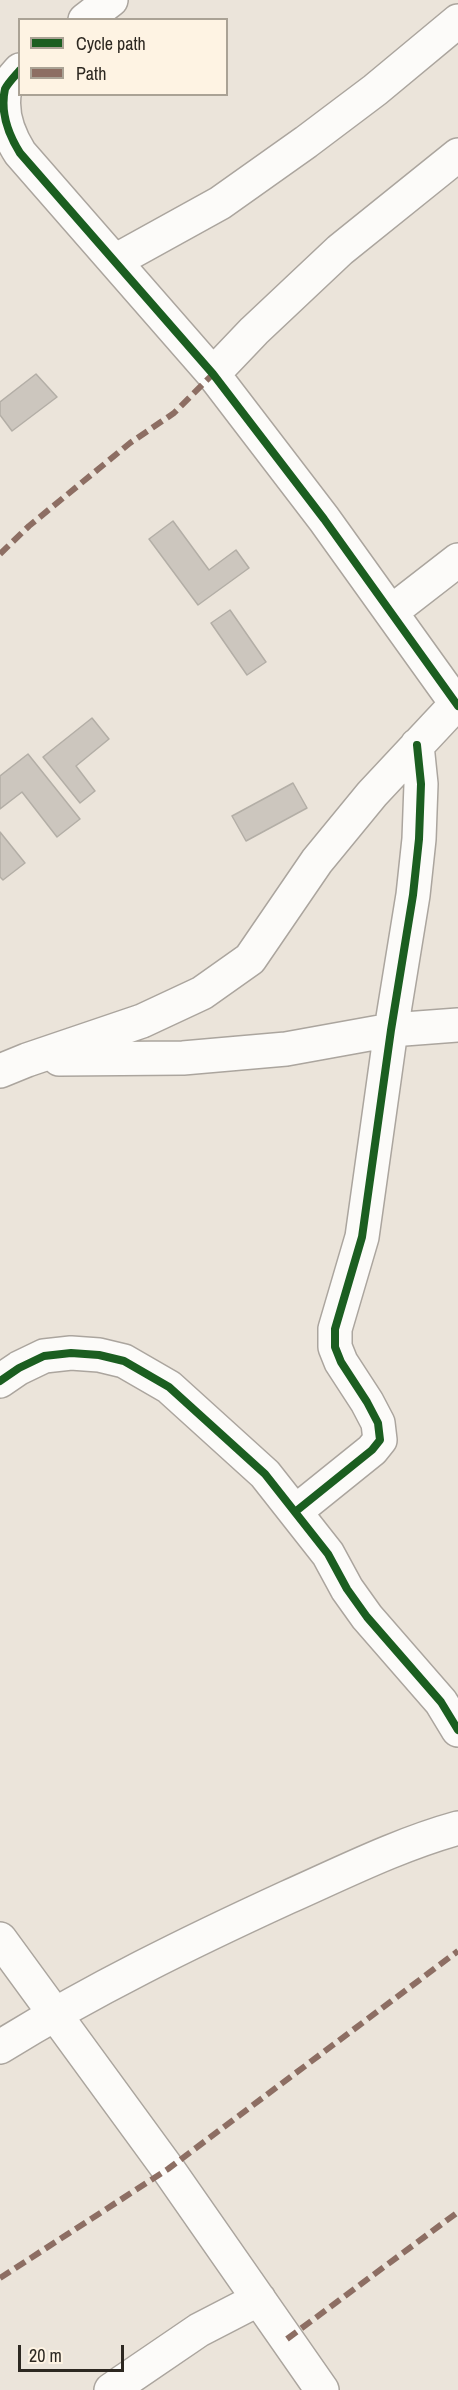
<!DOCTYPE html>
<style>
body{margin:0}
#map{position:relative;width:458px;height:2390px;overflow:hidden;background:#ebe4da;font-family:"Archivo Narrow",sans-serif}
canvas{display:block}
.legend{position:absolute;left:18px;top:18px;width:210px;height:78px;box-sizing:border-box;background:#fef3e3;border:2px solid #aaa295;margin:0;padding:8px 10px;list-style:none;font-size:18px;color:#2d2821}
.legend li{display:flex;align-items:center;gap:12px;height:30px}
.legend b{width:30px;border:2px solid #aaa295}
.scale{position:absolute;left:18px;top:2345px;width:106px;height:27px;box-sizing:border-box;border:3px solid #2d2821;border-top:0;padding-left:8px;font-size:18px;line-height:21px;white-space:nowrap;color:#2d2821;-webkit-text-stroke:4px #fef3e3;paint-order:stroke}
</style>
<div id="map">
<canvas width="458" height="2390"></canvas>
<ul class="legend">
<li><b style="height:8px;background:#1b5e20"></b>Cycle path</li>
<li><b style="height:8px;background:#8d6e63"></b>Path</li>
</ul>
<div class="scale">20 m</div>
</div>
<script>
const c = document.querySelector('canvas').getContext('2d');
c.lineJoin = 'round';
function paint(path, color) {
  c.fillStyle = color;
  c.fill(path, 'evenodd');
}
function stroke(path, color, width, dash) {
  c.strokeStyle = color;
  c.lineWidth = width;
  c.lineCap = dash ? 'butt' : 'round';
  c.setLineDash(dash || []);
  c.stroke(path);
}
const building = new Path2D(`
 M36 374 57 397 12 431 0 415V402Z
 M173 521 209 570 236 550 249 568 198 605 149 539Z
 M230 610 266 662 247 675 211 623Z
 M92 718 109 739 76 766 95 791 80 803 43 757Z
 M28 754 80 819 57 837 22 792 0 809V776Z
 M293 783 307 808 246 841 232 816Z
 M0 832 25 863 3 880 0 877Z`);
const minor = new Path2D(`
 M85 20 111 0
 M20 70C15 76 8 83 5 89 0 112 8 134 20 153L213 374 324 519 458 706
 M115 261 220 203 306 142 375 90 458 21
 M213 374 254 331 340 250 458 155
 M391 612 458 560
 M59 1059 183 1058 286 1049 391 1030 458 1025
 M0 1071 27 1060 142 1021 202 993 250 959 317 861 372 794 458 702
 M0 1381 19 1368 44 1356 71 1353 99 1355 124 1361 169 1387 265 1474 328 1554 347 1589 367 1617 441 1702 458 1730
 M295 1512 372 1450 380 1440 378 1423 367 1402 341 1362 335 1347V1329L362 1237 391 1030 413 895 419 839 421 784 417 745
 M0 1939 168 2169 322 2390
 M0 2047C92 1990 190 1942 288 1897 344 1872 400 1844 458 1828
 M111 2390 199 2330 259 2299`);
const quiet = new Path2D(`
 M0 554 29 526 130 443 174 413 213 374
 M0 2278 168 2169 458 1951
 M287 2339 458 2212`);
const cycleway = new Path2D(`
 M20 70C15 76 8 83 5 89 0 112 8 134 20 153L213 374 324 519 458 706
 M0 1381 19 1368 44 1356 71 1353 99 1355 124 1361 169 1387 265 1474 328 1554 347 1589 367 1617 441 1702 458 1730
 M295 1512 372 1450 380 1440 378 1423 367 1402 341 1362 335 1347V1329L362 1237 391 1030 413 895 419 839 421 784 417 745`);
paint(building, '#ccc6be');
stroke(building, '#b3aea6', 1.5);
stroke(minor, '#aba59e', 36);
stroke(minor, '#fcfbf9', 33);
stroke(quiet, '#8d6e63', 6, [12, 6]);
stroke(cycleway, '#1b5e20', 8);
</script>
